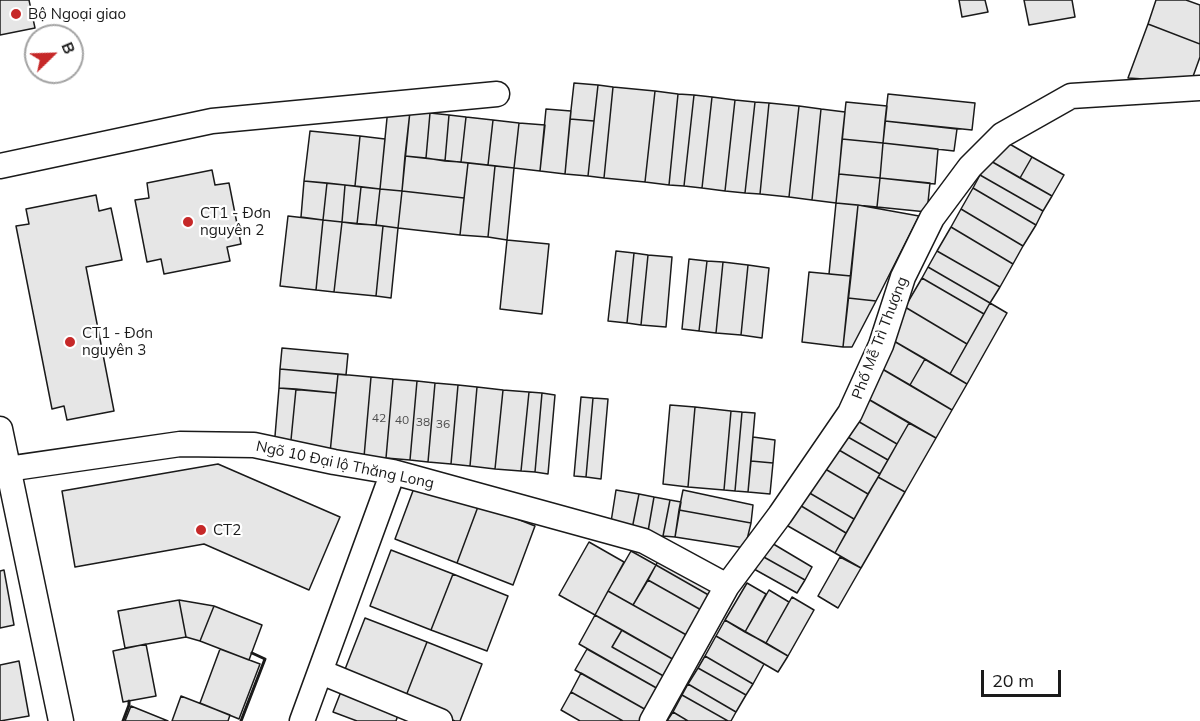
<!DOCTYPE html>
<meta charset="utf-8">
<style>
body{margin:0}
#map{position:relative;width:1200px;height:721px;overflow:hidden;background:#fff;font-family:Mulish,sans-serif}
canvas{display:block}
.north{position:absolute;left:24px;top:24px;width:60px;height:60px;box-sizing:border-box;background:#fff;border:2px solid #a3a3a3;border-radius:50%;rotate:67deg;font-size:16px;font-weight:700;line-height:24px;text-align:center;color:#1a1a1a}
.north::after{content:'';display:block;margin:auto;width:21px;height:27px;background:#c62828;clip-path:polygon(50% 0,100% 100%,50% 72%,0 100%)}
.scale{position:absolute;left:981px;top:670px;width:80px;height:27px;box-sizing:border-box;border:3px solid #1a1a1a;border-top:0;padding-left:8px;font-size:18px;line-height:21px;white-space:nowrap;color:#1a1a1a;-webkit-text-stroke:4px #fff;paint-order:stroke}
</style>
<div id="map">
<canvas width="1200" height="721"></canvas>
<div class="north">B</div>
<div class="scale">20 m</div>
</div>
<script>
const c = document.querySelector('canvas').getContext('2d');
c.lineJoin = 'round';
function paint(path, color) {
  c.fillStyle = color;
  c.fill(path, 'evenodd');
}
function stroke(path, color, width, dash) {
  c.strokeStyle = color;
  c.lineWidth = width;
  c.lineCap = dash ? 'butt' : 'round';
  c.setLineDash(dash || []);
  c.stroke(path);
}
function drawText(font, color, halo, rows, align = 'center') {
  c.font = font + ' Mulish,sans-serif';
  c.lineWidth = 4.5;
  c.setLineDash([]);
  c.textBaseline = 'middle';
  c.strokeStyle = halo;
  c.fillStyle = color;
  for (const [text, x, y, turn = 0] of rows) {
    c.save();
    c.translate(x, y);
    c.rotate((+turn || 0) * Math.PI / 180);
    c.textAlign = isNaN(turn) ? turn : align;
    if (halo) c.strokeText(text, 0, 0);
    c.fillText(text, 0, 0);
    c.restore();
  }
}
const building = new Path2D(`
 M0 0H29L35 28 0 35Z
 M959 0H985L988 12 962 17Z
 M1024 0H1072L1075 17 1029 25Z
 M1156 0H1186L1200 5V44L1148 24Z
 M1148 24 1200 44V57L1191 82 1128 78Z
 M574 83 598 85 594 121 570 119Z
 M598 85 613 87 604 178 588 176Z
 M613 87 655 91 645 182 604 178Z
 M655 91 678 94 669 185 645 182Z
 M678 94 694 95 684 186 669 185Z
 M888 94 975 103 972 130 885 121Z
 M694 95 712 97 702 188 684 186Z
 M712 97 735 100 725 191 702 188Z
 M735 100 755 102 745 193 725 191Z
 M755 102 769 103 760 194 745 193Z
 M846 102 887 106 883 143 842 139Z
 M769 103 799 106 789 197 760 194Z
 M799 106 821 109 812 200 789 197Z
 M388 108 410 111 402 191 380 189Z
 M546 109 571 111 565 174 540 171Z
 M821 109 845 112 836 203 812 200Z
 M410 111 430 113 426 158 405 156Z
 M430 113 449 115 445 161 426 158Z
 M449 115 466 117 461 162 445 161Z
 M466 117 493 120 488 165 461 162Z
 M570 119 594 121 588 176 565 174Z
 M493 120 519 123 514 168 488 165Z
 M885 121 957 129 954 151 883 143Z
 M519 123 545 125 540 171 514 168Z
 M310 131 360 136 355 186 304 181Z
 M360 136 385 139 380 189 355 186Z
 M842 139 883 143 880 178 839 174Z
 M1001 139 1032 157 1020 178 989 160Z
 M883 143 938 149 935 184 880 178Z
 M405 156 468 163 464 198 402 191Z
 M1032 157 1064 175 1052 196 1020 178Z
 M989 160 1052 196 1043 211 980 175Z
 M468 163 495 166 488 237 460 235Z
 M495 166 514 168 507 240 488 237Z
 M212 170 215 185 229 183 241 244 227 247 230 261 164 274 161 259 147 262 135 200 149 198 147 183Z
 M839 174 880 178 877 207 836 203Z
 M980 175 1043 211 1036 225 973 188Z
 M880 178 930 183 927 212 877 207Z
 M304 181 327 183 323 220 301 217Z
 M327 183 345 185 342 222 323 220Z
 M345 185 361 187 357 224 342 222Z
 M361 187 380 189 376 225 357 224Z
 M973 188 1036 225 1023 246 961 209Z
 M380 189 402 191 398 228 376 225Z
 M402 191 464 198 460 235 398 228Z
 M96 195 99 211 111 208 122 260 86 267 114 411 67 420 64 406 52 409 16 226 29 224 26 209Z
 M836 203 858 205 851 276 829 274Z
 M858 205 919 216 876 301 848 298Z
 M961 209 1023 246 1013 264 951 227Z
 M288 216 323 220 316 290 280 286Z
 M323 220 342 222 334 292 316 290Z
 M342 222 383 226 376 296 334 292Z
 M383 226 398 228 391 298 376 296Z
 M951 227 1013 264 1000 287 937 251Z
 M507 240 549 244 542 314 500 309Z
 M616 251 634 253 627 323 608 321Z
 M937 251 1000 287 990 303 928 267Z
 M634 253 648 255 641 325 627 323Z
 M648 255 672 257 666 327 641 325Z
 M689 259 707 261 699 331 682 329Z
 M707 261 723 262 716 333 699 331Z
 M723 262 748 265 741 335 716 333Z
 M748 265 769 268 762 338 741 335Z
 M928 267 990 303 984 314 922 278Z
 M809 272 851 276 843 347 802 342Z
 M922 278 984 314 967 344 905 307Z
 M848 298 876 301 852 347H843Z
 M990 303 1007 313 967 384 950 374Z
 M905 307 967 344 950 374 887 337Z
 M887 337 925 359 910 385 872 363Z
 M282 348 348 354 346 375 280 369Z
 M925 359 967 384 952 410 910 385Z
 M872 363 952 410 936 438 856 392Z
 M280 369 338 374 336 393 279 388Z
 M338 374 371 377 364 457 330 453Z
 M371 377 393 379 386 458 364 457Z
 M393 379 417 381 410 460 386 458Z
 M417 381 435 383 428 462 410 460Z
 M435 383 458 385 451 464 428 462Z
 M458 385 477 387 470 466 451 464Z
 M477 387 503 390 495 469 470 466Z
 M279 388 296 389 290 450 274 448Z
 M296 389 336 393 330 453 290 450Z
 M503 390 529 392 521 471 495 469Z
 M529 392 542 393 535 472 521 471Z
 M856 392 909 423 897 444 844 413Z
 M542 393 555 395 548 474 535 472Z
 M581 397 593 398 586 477 574 476Z
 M593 398 608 399 601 479 586 477Z
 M670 405 695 407 688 487 663 484Z
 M695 407 731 411 724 490 688 487Z
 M731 411 742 412 735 491 724 490Z
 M742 412 755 413 748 492 735 491Z
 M844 413 897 444 888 460 834 429Z
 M909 423 936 438 905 492 878 477Z
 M834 429 888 460 880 474 827 443Z
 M753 437 775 440 773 463 751 461Z
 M827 443 880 474 868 494 815 463Z
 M751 461 773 463 770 494 748 492Z
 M815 463 868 494 854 519 801 488Z
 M218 464 340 517 309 590 204 544 75 567 62 491Z
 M878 477 905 492 861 568 835 553Z
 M417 480 479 504 457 563 395 539Z
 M801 488 854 519 846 533 793 501Z
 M616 490 639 494 631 534 611 522Z
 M683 490 753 505 751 523 679 510Z
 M639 494 654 497 647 537 631 534Z
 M654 497 670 500 663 536 647 537Z
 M670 500 681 502 675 537 663 536Z
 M793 501 846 533 835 553 781 522Z
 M479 504 535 526 513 585 457 563Z
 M679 510 751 523 745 548 675 537Z
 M589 542 624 562 595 615 559 595Z
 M770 542 812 567 805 580 762 556Z
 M665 548 721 580 712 597 656 565Z
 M391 550 453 574 431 630 370 606Z
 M631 551 656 565 633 605 608 591Z
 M762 556 805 580 797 593 754 569Z
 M840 557 861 568 838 608 818 596Z
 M656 565 712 597 703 611 648 580Z
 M4 570 14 625 0 628V571Z
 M453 574 508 596 487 651 431 630Z
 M648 580 703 611 690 637 633 605Z
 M747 583 766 594 745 632 725 620Z
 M769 590 789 602 766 643 745 632Z
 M608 591 690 637 676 661 595 615Z
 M792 597 814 610 788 656 766 643Z
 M179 600 186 637 125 648 118 611Z
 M179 600 214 606 200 641 186 637Z
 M214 606 262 625 249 660 200 641Z
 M595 615 622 630 612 647 667 678 660 690 579 644Z
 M365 618 427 642 404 701 342 677Z
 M725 620 788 656 778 672 716 636Z
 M622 630 676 661 667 678 612 647Z
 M716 636 764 664 753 684 705 656Z
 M427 642 482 664 460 721H455L404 701Z
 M146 644 156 696 123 702 113 651Z
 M220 649 260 664 239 719 200 703Z
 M587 649 660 690 648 711 575 670Z
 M705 656 753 684 746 695 698 668Z
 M19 661 29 716 0 721V665Z
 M698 668 746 695 736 712 688 684Z
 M581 673 648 711 642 721H623L571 692Z
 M688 684 736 712 731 721H728L682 695Z
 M342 689 399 712 396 721H357L333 712Z
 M571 692 623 721H580L561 710Z
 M682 695 728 721H688L673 712Z
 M181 696 230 715 228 721H172Z
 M131 706 168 721H125Z
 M673 712 688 721H667Z`);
const minor = new Path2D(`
 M0 166 212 121 497 94
 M0 429 61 721
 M0 470 180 444 254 445 334 462 393 472 644 541 727 586
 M321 672 440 721
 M302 721 393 472
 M652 721 727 586 780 515 850 413 881 345 903 277 932 218 970 167 1002 135 1071 96 1200 88`);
const wall = new Path2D(`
 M123 721 129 705V701
 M241 721 265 659 252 653`);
const markers = [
 [16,14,6,"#c62828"],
 [188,222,6,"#c62828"],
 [70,342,6,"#c62828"],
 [201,530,6,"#c62828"]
];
const numberNames = [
 ["42",379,418],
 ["40",402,420],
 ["38",423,422],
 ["36",443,424]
];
const poiNames = [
 ["Bộ Ngoại giao",28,14],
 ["CT1 - Đơn",200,213],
 ["nguyên 2",200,230],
 ["CT1 - Đơn",82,333],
 ["nguyên 3",82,350],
 ["CT2",213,530]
];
const streetNames = [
 ["Phố Mễ Trì Thượng",880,338,-69],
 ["Ngõ 10 Đại lộ Thăng Long",345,465,12]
];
paint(building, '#e6e6e6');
stroke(building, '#1a1a1a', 1.5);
stroke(minor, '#1a1a1a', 27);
stroke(minor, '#fff', 24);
stroke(wall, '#1a1a1a', 3);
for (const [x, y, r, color] of markers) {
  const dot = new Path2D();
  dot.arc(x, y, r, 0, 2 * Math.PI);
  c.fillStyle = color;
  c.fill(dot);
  stroke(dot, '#fff', 2);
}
drawText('12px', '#4d4d4d', null, numberNames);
drawText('15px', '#1a1a1a', '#fff', poiNames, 'left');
drawText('15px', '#1a1a1a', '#fff', streetNames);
</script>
